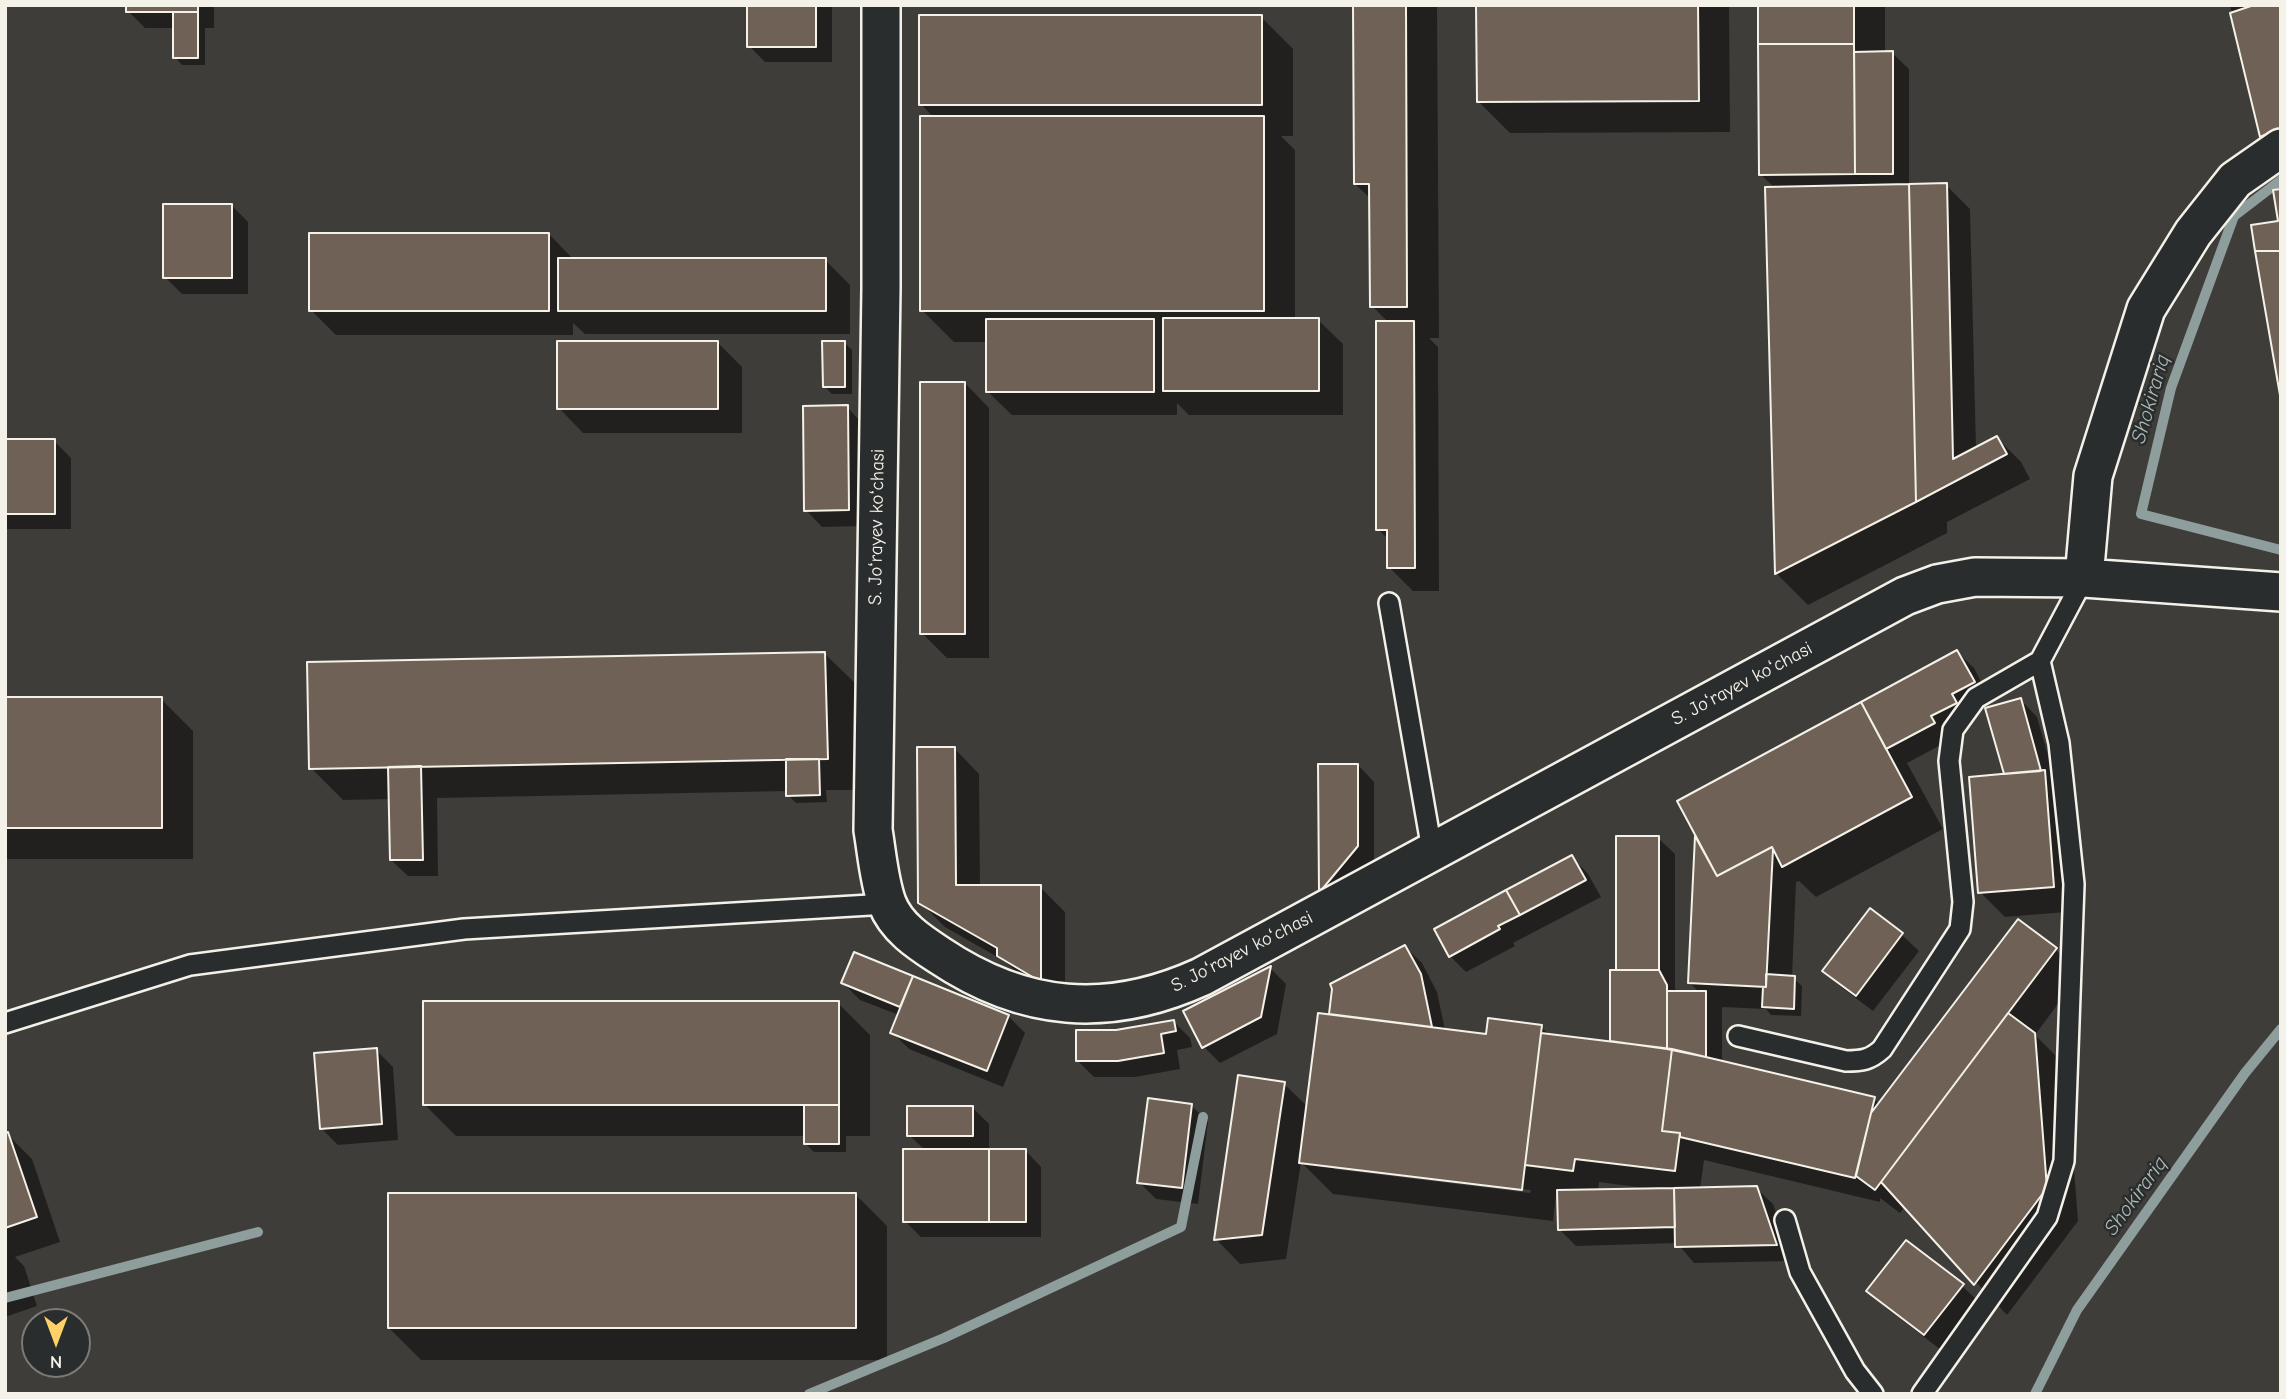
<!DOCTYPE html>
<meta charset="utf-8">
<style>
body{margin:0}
#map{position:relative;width:2286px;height:1399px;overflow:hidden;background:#3f3d3a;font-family:"Comic Neue",sans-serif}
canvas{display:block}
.frame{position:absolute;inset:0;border:7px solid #f4f1e8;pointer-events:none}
.north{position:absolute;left:21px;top:1308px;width:70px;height:70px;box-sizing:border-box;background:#2a2d2e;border:2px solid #7b7b78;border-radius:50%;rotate:180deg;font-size:19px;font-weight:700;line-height:28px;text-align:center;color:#f4f1e8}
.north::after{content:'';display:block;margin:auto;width:24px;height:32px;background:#ffd166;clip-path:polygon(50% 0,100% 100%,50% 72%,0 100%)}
</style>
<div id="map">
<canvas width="2286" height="1399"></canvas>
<div class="frame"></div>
<div class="north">N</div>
</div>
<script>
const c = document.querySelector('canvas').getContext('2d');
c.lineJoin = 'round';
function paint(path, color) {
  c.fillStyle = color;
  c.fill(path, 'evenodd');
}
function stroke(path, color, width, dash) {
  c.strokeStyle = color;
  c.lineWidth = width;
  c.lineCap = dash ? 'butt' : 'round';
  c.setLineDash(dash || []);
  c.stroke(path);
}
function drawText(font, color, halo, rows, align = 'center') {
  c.font = font + ' "Comic Neue",sans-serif';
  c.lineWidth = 5;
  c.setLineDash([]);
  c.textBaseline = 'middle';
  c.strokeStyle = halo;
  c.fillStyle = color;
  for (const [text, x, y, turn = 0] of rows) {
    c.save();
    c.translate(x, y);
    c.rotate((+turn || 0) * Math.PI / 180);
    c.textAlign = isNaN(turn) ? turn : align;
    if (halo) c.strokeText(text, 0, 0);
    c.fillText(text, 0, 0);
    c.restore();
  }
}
const shadow = new Path2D(`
 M128 5H214V28H205V65H182L175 57V28H145L128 11Z
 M749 5H832V62H765L749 46Z
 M1355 5H1437L1439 338H1429L1438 347 1439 591H1413L1389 567V540L1378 529 1388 322 1372 306 1371 199 1355 184Z
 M1478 5H1729L1730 132 1510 133 1478 101Z
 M1760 5H1885V53H1892L1909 69V185H1946L1970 209 1976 449 1997 438 2021 462 2030 479 1947 522V533L1808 605 1777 574 1767 188H1775L1760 174Z
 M2230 5H2281V156L2261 136Z
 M1261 17 1293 49V136H1281L1295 150V320H1318L1343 344V415H1189L1177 403V415H1012L987 391V342H954L922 310 934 118 921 104Z
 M231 205 248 222V294H182L165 277Z
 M549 234 573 259 825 260 850 285V334H585L573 323V335H336L311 310Z
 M717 342 742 367V433H583L559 408Z
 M844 342 852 350V394H832L824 386Z
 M965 383 989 408V658H947L922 633Z
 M847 407 863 424 864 526 822 527 806 510Z
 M5 441H54L71 458V529H5Z
 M1957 652 1974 668 1990 699 1967 711 1950 740 1907 763 1943 829 1816 897 1799 881 1796 882 1792 977 1802 986 1801 1016 1771 1015 1766 1009 1722 1007V1063L1874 1099 1880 1104 2018 921 2056 950 2080 974 2035 1035 2066 1066 2078 1221 2007 1315 1905 1206 1900 1213 1880 1198V1202L1704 1160 1700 1189 1756 1188 1773 1204 1792 1261 1694 1263 1677 1243 1576 1246 1559 1229V1195H1556L1553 1221 1333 1194 1301 1162 1286 1259 1240 1264 1216 1239 1284 1084 1308 1107 1334 1017 1331 1014 1405 947 1422 963 1437 992 1445 1030 1488 1036 1541 1027 1551 1036 1616 1044 1612 1041 1617 972 1658 838 1675 854V988L1677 993H1700L1689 982 1697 840 1700 843ZM1334 1165 1531 1190 1530 1193 1334 1169ZM1599 1182 1644 1188 1643 1190 1598 1191Z
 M825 654 857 685 859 790H826L827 802 796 803 788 795V791L437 798 438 876H408L391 860 390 799 343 800 311 768Z
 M5 699H161L193 731V859H5Z
 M2021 700 2037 717 2056 784 2078 911 2005 917 1980 892 2008 775Z
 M955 749 979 774 980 887H1040L1065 912V1004L1024 980 1006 962 945 927 920 902Z
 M1320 765H1358L1374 782V863L1320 892Z
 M1572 857 1588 874 1601 897 1513 943 1515 946 1466 972 1450 956Z
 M1870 911 1902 935 1919 951 1873 1011 1841 987 1825 971Z
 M855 954 1008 1016 1025 1033 1003 1087 909 1049 892 1032 899 1015 860 1000 843 983Z
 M1270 968 1286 984 1277 1034 1220 1063 1204 1047Z
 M838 1003 870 1035V1136H846V1152H814L806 1144V1136H456L424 1104Z
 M1174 1022 1190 1038 1192 1047 1177 1050 1180 1069 1135 1077H1094L1078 1061 1116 1032Z
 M376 1050 393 1067 398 1140 338 1145 321 1128Z
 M1192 1106 1208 1122 1198 1204 1156 1199 1139 1182Z
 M973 1108 989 1124V1150H1025L1041 1167V1237H921L905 1221 925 1150 909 1135Z
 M7 1134 32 1159 60 1242 15 1257 24 1266 37 1306 5 1317V1135Z
 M855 1194 887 1226V1360H421L389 1328Z
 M1962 1286 1979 1302 1941 1350 1885 1307 1869 1291Z`);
const stream = new Path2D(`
 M2281 180 2234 216 2171 388 2141 514 2281 550
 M5 1298 258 1232
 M809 1394 944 1338 1181 1227 1203 1117
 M2035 1394 2077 1310 2245 1073 2281 1029`);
const building = new Path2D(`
 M126 5H198V12H126Z
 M747 5H816V47H747Z
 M1353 5H1406L1407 307H1370L1369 184H1354Z
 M1476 5H1698L1699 101 1477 102Z
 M1758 5H1854V44H1758Z
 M2254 5H2281V128L2260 137 2230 13Z
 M173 12H198V58H173Z
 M919 15H1262V105H919Z
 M1758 44H1854L1855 174 1759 175Z
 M1893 51V174H1855L1854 52Z
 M920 116H1264V311H920Z
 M1947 183 1953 459 1997 436 2007 454 1916 502 1909 184Z
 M1909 184 1916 502 1775 574 1765 187Z
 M2281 189V251H2255L2251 225 2278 221 2273 190Z
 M163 204H232V278H163Z
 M309 233H549V311H309Z
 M2255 251H2281V401Z
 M558 258H826V311H558Z
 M1163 318H1319V391H1163Z
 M986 319H1154V392H986Z
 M1376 321H1414L1415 568H1387V530H1376Z
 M557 341H718V409H557Z
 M822 341H845V387H823Z
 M920 382H965V634H920Z
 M848 405 849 510 804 511 803 406Z
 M5 439H55V514H5Z
 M1957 650 1975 682 1952 694 1957 703 1931 716 1935 723 1886 749 1861 702Z
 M825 652 828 759 309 769 307 662Z
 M5 697H162V828H5Z
 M2021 698 2041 771 2004 774 1985 708Z
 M1861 702 1912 797 1782 867 1772 847 1717 876 1677 801Z
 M917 747H955L956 885H1041V982L997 956V948L918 903Z
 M786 759H819L820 795 786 796Z
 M1318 764H1358V846L1319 893Z
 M421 766 423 860H390L388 767Z
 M2045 770 2054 887 1978 893 1969 777Z
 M1616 836H1659V970H1616Z
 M1695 836 1717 876 1772 847 1773 849 1766 987 1688 983Z
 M1572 855 1586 880 1520 915 1506 890Z
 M1506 890 1520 915 1498 926 1500 929 1449 957 1434 929Z
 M1870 908 1903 933 1856 996 1822 971Z
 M2018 919 2057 948 1875 1190 1856 1176 1871 1113Z
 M1405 945 1421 974 1432 1027 1329 1014 1332 989 1330 984Z
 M854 952 913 976 900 1007 841 983Z
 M1271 966 1261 1017 1202 1048 1183 1011Z
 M1610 970H1659L1667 985V1049L1610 1041Z
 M1766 974 1795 976 1794 1009 1762 1007 1763 987H1766Z
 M913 976 1009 1015 987 1071 890 1033Z
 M1667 991H1706V1057L1667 1049Z
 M423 1001H839V1105H423Z
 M1318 1013 1486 1034 1488 1018 1542 1025 1522 1190 1299 1163Z
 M2008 1013 2035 1033 2047 1188 1974 1285 1881 1182Z
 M1174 1020 1176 1031 1161 1034 1164 1053 1118 1061H1076V1030H1116Z
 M1541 1033 1672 1049 1662 1131 1680 1133 1675 1171 1575 1159 1573 1171 1525 1165Z
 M377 1048 382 1124 320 1129 314 1053Z
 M1672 1049 1875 1097 1855 1178 1680 1137V1133L1662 1131Z
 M1238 1075 1285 1082 1262 1235 1214 1240Z
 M1148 1098 1192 1104 1182 1188 1137 1183Z
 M804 1105H839V1144H804Z
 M907 1106H973V1136H907Z
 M8 1132 37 1217 5 1228V1133Z
 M903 1149H989V1222H903Z
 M989 1149H1026V1222H989Z
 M1757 1186 1777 1245 1675 1247 1674 1188Z
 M1674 1188 1675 1227 1558 1230 1557 1190Z
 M388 1193H856V1328H388Z
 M1906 1240 1964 1284 1924 1335 1866 1291Z`);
const lane = new Path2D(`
 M1389 603 1432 850
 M5 1023 190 965 464 929 887 904
 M1738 1036 1846 1061C1862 1061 1870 1060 1882 1049L1960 929 1963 902 1949 761 1953 730 1976 698 2040 661 2084 578
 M1785 1220 1800 1272 1855 1371 1873 1394
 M1922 1394 2047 1217 2064 1161 2074 884 2059 743 2040 661`);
const street = new Path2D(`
 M881 5V288L873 830C877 854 879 881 887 903 896 927 919 942 939 955 1024 1012 1108 1019 1201 977L1905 596 1937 584 1975 577 2084 578 2281 592
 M2084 578 2093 476 2146 309 2193 233 2235 180 2281 148`);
const streetNames = [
 ["S. Joʻrayev koʻchasi",877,527,-89],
 ["S. Joʻrayev koʻchasi",1742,684,-28],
 ["S. Joʻrayev koʻchasi",1242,952,-27]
];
const waterNames = [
 ["Shokirariq",2151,399,-74],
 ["Shokirariq",2136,1196,-54]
];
paint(shadow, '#0007');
stroke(stream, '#8d9e9c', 10);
paint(building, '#6f6156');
stroke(building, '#f4f1e8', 2);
stroke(lane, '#f4f1e8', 24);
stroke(street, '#f4f1e8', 42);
stroke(lane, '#2a2d2e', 19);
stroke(street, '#2a2d2e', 37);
drawText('19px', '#f4f1e8', '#2a2d2e', streetNames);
drawText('italic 21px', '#afb9b6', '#2a2d2e', waterNames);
</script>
